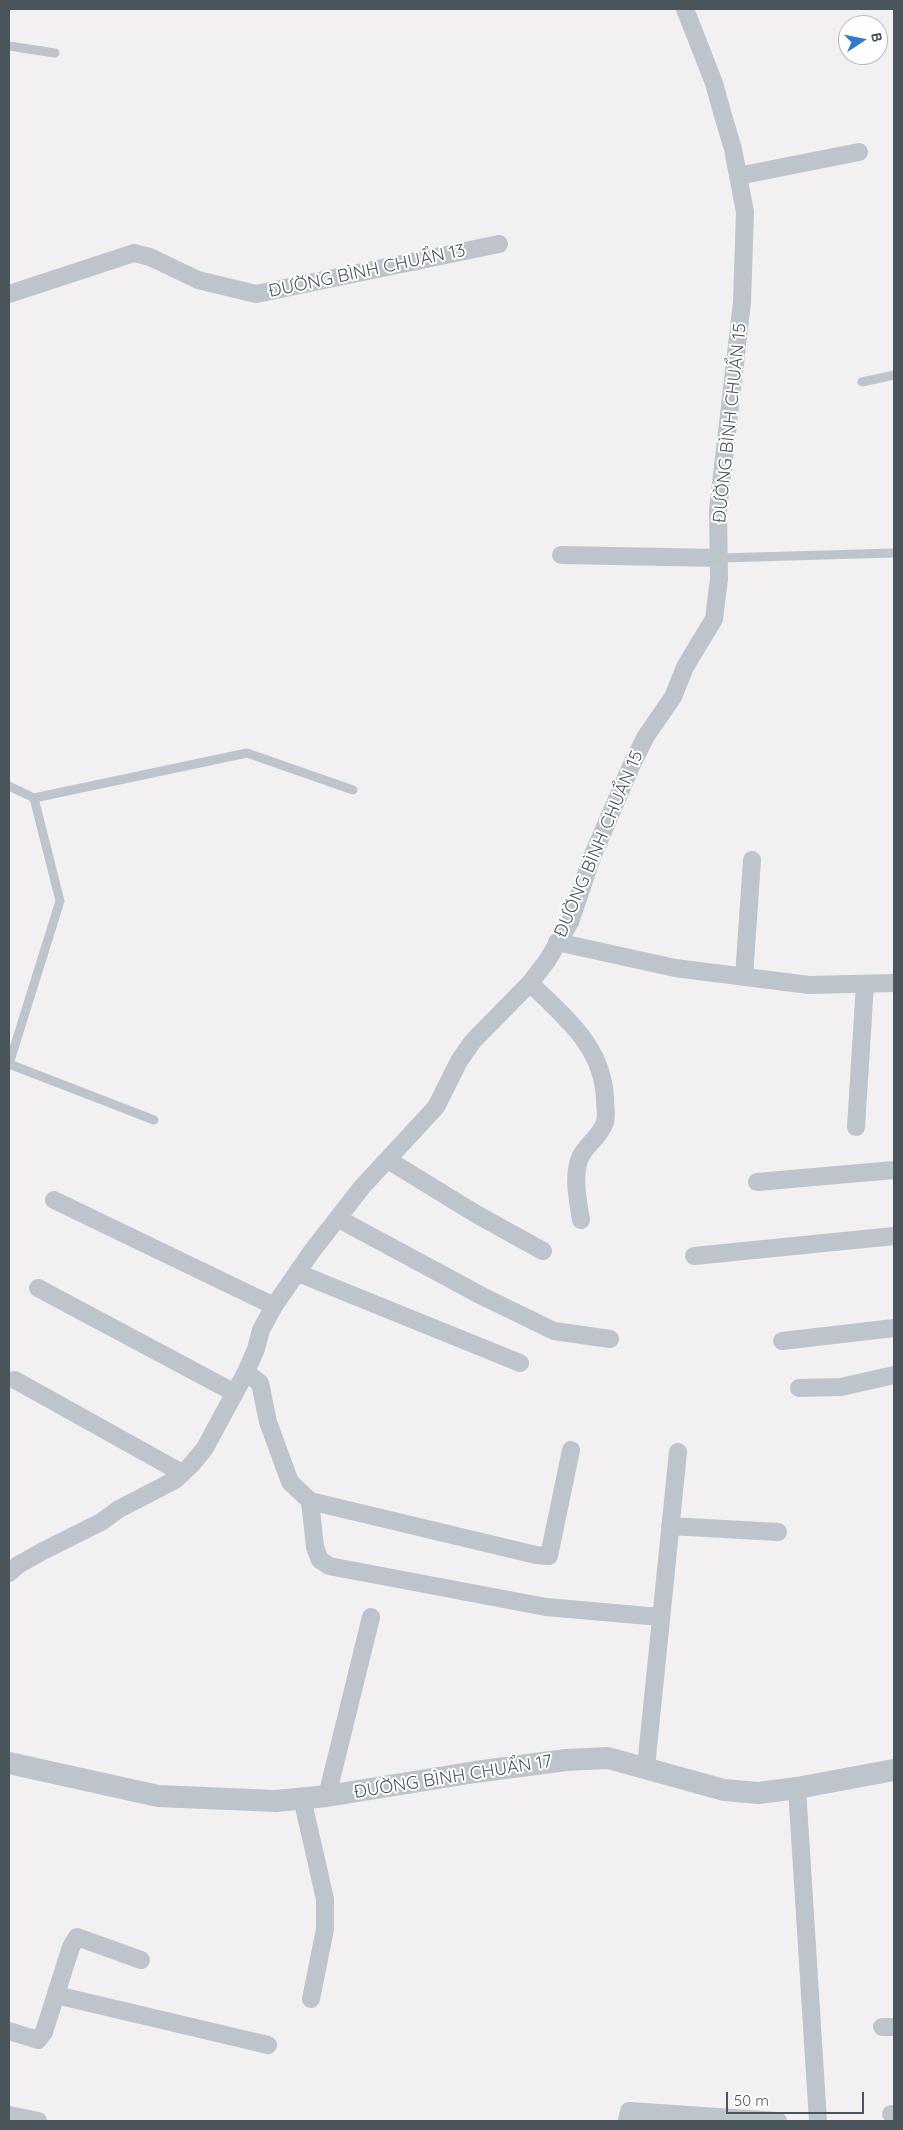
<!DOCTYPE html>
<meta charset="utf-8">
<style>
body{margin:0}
#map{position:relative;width:903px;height:2130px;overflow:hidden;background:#f2f0f0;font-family:Quicksand,sans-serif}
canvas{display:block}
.frame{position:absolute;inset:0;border:10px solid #4a545b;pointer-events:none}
.north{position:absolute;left:838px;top:15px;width:50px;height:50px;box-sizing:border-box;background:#fff;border:1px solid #b7bbbd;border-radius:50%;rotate:79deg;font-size:14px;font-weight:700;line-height:20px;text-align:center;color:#4a545b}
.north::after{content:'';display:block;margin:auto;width:18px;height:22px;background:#307bcc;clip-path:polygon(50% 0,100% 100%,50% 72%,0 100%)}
.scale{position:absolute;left:726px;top:2092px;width:138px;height:22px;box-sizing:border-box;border:2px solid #4a545b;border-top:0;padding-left:6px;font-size:15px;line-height:18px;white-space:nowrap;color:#4a545b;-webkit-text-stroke:4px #fff;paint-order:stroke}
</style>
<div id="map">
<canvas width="903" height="2130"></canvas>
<div class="frame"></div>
<div class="north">B</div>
<div class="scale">50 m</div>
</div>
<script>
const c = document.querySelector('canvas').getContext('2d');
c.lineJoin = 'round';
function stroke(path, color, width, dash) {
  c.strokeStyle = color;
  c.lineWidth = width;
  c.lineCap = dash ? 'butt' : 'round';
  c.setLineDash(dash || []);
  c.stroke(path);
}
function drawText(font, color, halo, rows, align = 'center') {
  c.font = font + ' Quicksand,sans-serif';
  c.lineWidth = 4;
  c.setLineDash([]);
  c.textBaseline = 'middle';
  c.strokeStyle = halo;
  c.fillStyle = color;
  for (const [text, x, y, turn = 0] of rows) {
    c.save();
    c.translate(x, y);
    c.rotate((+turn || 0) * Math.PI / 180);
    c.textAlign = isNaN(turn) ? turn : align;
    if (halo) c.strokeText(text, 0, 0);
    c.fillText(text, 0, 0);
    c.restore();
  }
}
const service = new Path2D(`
 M9 46 55 53
 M862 382 894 375
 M720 558 894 553
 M9 786 34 798 247 753 353 790
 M34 798 60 901 9 1064 154 1120`);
const minor = new Path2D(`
 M738 176 859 152
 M9 294 134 253 150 257 198 280 256 294 499 244
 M561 555 720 558
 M557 942 675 968 809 985 894 983
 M744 977 752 860
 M530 983C565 1018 603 1046 605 1099 605 1106 607 1115 605 1122 599 1139 587 1143 581 1156 572 1173 578 1202 581 1220
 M856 1127 865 984
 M388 1160 476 1214 543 1251
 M757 1182 894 1170
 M54 1200 274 1306
 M339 1219 482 1296 554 1331 610 1339
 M694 1256 894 1236
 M298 1273 520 1363
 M38 1288 235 1393
 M782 1341 894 1328
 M246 1372 260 1383 268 1422 290 1482 310 1501 536 1555 549 1556 571 1450
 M15 1380 182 1473
 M799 1388 841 1387 894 1375
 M310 1501 315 1547 320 1560 329 1566 546 1607 660 1617
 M670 1526 778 1532
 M9 1573 18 1565 43 1551 101 1522 119 1509 175 1480 192 1464 205 1448 246 1372 256 1349 261 1330 274 1306 312 1251 362 1187 436 1107 459 1061 473 1041 530 983 547 961 570 922 592 857 632 764 646 736 673 697 685 667 714 619 719 579 718 510 742 302 745 212 733 149 722 112 714 83 685 9
 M646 1767 678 1452
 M797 1788 818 2121
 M327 1796 371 1617
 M302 1798 325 1899V1929L311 1999
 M56 1995 268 2045
 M882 2027H894
 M9 2031 38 2040 44 2032 71 1947 77 1937 141 1960
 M891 2114H894
 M9 2115 38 2121
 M627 2121 629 2111 778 2121`);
const tertiary = new Path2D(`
 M9 1763 158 1796 276 1801 327 1796 475 1772 566 1760 608 1758 724 1790 758 1793 797 1788 894 1770`);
const streetNames = [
 ["ĐƯỜNG BÌNH CHUẨN 13",367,271,-12],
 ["ĐƯỜNG BÌNH CHUẨN 15",730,423,-84],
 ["ĐƯỜNG BÌNH CHUẨN 15",599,844,-67],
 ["ĐƯỜNG BÌNH CHUẨN 17",453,1777,-9]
];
stroke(service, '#bdc4cb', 9);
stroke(minor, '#bdc4cb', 18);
stroke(tertiary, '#bdc4cb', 22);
drawText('18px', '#4a545b', '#fff', streetNames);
</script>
